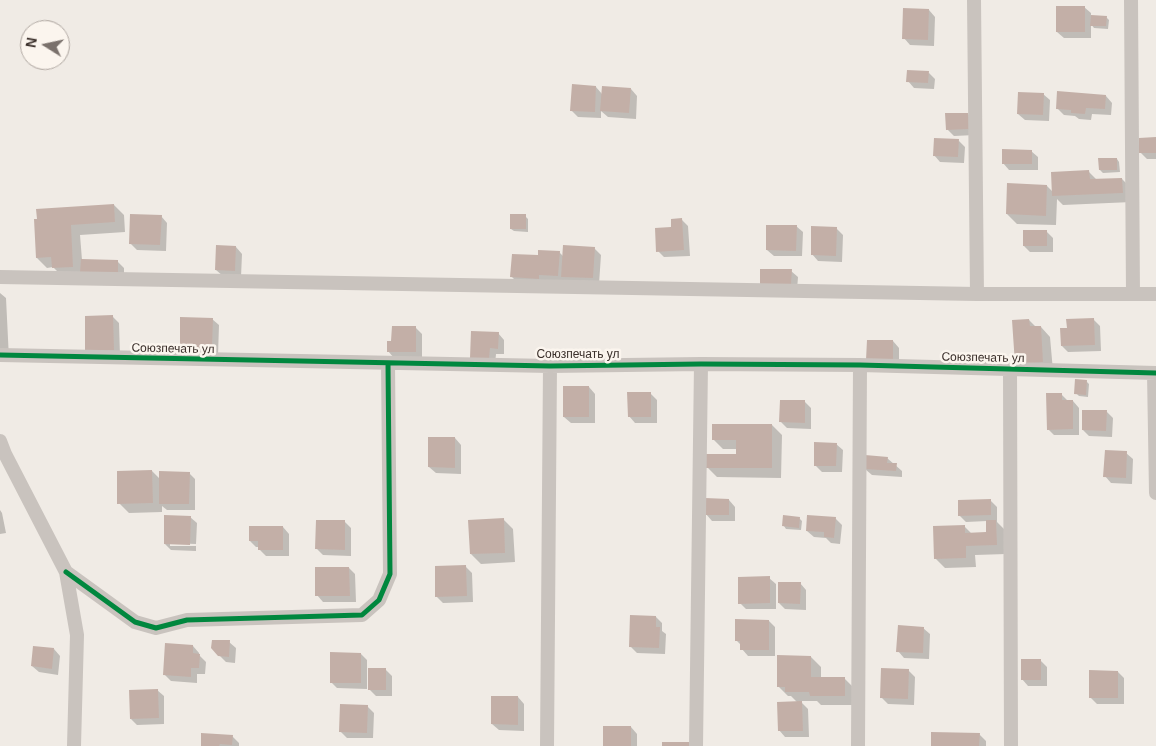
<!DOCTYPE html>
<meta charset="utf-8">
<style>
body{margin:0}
#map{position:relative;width:1156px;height:746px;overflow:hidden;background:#f0ebe5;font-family:Helvetica,sans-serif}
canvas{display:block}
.north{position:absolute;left:20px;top:20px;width:50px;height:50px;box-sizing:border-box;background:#fbf5ee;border:1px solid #aea6a0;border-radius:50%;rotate:280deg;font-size:14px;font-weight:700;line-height:20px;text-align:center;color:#3b302b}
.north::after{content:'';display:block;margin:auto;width:18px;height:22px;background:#7a716c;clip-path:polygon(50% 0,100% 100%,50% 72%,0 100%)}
</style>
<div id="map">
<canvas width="1156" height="746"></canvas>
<div class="north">N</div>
</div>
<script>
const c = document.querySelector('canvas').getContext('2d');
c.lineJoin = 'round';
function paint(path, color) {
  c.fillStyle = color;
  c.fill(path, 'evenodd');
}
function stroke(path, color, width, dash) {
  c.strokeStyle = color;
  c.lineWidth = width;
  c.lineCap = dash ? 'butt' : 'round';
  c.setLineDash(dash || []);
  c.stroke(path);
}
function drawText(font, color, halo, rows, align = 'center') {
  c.font = font + ' Helvetica,sans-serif';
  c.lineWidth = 5;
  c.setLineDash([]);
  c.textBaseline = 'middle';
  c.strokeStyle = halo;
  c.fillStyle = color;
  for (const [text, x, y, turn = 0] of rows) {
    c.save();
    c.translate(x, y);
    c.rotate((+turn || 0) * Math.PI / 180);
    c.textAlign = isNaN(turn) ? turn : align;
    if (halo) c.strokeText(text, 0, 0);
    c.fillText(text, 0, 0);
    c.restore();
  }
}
const shadow = new Path2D(`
 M1084 7 1091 13V17H1106L1109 20 1108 29 1094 28 1091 24V38H1064L1057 32Z
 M929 10 935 17 934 46 910 45 904 38Z
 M929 73 935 79 934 89 914 88 908 81Z
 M596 87 602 94 631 89 637 96 636 119 608 117 601 111V118L578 117 571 110Z
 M1043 94 1050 100 1049 121 1025 120 1018 114Z
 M1106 96 1112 103 1111 115 1092 114 1091 120 1079 119 1075 116 1064 115 1057 108Z
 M968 114 974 120 975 135 954 136 947 129Z
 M1156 139V159H1147L1140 152Z
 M959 141 965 147 964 163 940 162 934 155Z
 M1031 151 1038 157V170H1009L1003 163Z
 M1117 159 1119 162 1120 172 1103 173 1100 170Z
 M1088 171 1097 180 1122 179 1132 189V202L1063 205 1057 199 1056 225 1017 224 1007 214 1047 186 1053 192Z
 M114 205 124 215 125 232 80 235 82 260 118 262 124 268V279L63 277 53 267 47 268 37 258 35 221Z
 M161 216 167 223 166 251 137 250 130 243Z
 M525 216 528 219V232L514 231 511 229Z
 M682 220 688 226 690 256 664 257 658 251 672 228Z
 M796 226 803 232 802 256H774L767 250Z
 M836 228 843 235 842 262 818 261 812 254Z
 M1046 231 1053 238V252H1030L1024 246Z
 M236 247 242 254 241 277 223 276 216 270Z
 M594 248 601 255 599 284 522 287 512 277 559 252 564 257Z
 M791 271 798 277 797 290 761 283Z
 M0 293 6 298 9 359 0 360Z
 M113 317 119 323 120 356 86 350Z
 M212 319 219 325 218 355 187 354 181 348Z
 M1093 319 1100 326 1101 351 1068 352 1062 346 1068 329Z
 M1029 320 1036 327H1041L1050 337 1053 371 1026 373Z
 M416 328 422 334V358H394L388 351 393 343Z
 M498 333 504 340V354H496L495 365 471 358Z
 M893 341 899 348V367L868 360Z
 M1086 381 1089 384 1088 397 1079 396 1076 393Z
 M589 387 595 394V423H571L564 417Z
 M650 393 657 400V423H635L629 416Z
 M1061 394 1068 401H1073L1079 408V435H1054L1048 429Z
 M805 402 811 408V429L787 428 781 422Z
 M1106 411 1113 418 1112 437 1089 436 1083 430Z
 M772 425 782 435 781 478 717 477 708 468 738 455V449H723L713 439Z
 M455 438 461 445V474L436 473 429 467Z
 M836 444 843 450 842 472H822L815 465Z
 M1126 453 1133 459 1132 484 1111 483 1105 476Z
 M887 458 902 471V477L872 475 865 469Z
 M152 471 161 480 189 473 195 479V510H167L162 506V512L129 513 119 503Z
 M729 500 735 507V521H712L706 514Z
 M990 500 997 507V522L1006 531V554L975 555 976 567 945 568 935 558 965 527 972 534H987V521L966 522 959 515Z
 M0 510 2 513 6 533 0 534Z
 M190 517 197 523 196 544 170 543V546H196V551L171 550 165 544Z
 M799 518 802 521 801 530 786 529 784 526Z
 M835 518 842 525 840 544 831 543 826 538 814 537 807 531Z
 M503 519 513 529 515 562 481 564 471 554Z
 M344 521 351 528V556L323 555 317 549Z
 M283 527 289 534V556H266L260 550V547H256L250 541Z
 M466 567 472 573 473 602 443 603 436 596Z
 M349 568 355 574 356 602H323L317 595Z
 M769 578 776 584V609H746L740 603Z
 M800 583 806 590V610L785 609 779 603Z
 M656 617 662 623V631L666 634 665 654 637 653 631 647Z
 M769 621 775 627V656H748L742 649V646L736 640Z
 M923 628 930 634 929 659 904 658 898 651Z
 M229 642 236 648 235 663 226 662 219 655Z
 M193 646 199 653V655L206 662 205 674H197V683L171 681 164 674Z
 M54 649 60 656 58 675 39 672 32 666Z
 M361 654 367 660V689L337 688 331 682Z
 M811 657 821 667V678H844L854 688V705H821L817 701H800L808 709 809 737H785L779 730 798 703 791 696H788L778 686Z
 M1040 660 1047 667V686H1028L1022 679Z
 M385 669 392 676V696H376L369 689Z
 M908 670 915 677 914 705 888 704 882 698Z
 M1118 672 1124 678V704H1097L1090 697Z
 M157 690 164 696V724L137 725 131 719Z
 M518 697 524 704V731L499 730 492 724Z
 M367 706 374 713 373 738H347L340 731Z
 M631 727 637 734V746H604Z
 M979 734 986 741V746H933Z
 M232 736 239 743V746H202Z`);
const building = new Path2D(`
 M1056 6H1085V32H1056Z
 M903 8 929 9 928 40 902 39Z
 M1091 15 1107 16 1106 26H1090Z
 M907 70 929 71 928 83 906 82Z
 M572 84 596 86 595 112 570 111Z
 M602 86 631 88 629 113 600 111Z
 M1057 91 1106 95 1105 109 1086 108 1085 114 1071 113V110L1056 109Z
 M1018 92 1044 93 1043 115 1017 114Z
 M945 113H968L969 129 946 130Z
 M1156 137V153H1139V138Z
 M934 138 959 139 958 157 933 156Z
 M1002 149 1032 150V164H1002Z
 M1098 158H1117V170H1099Z
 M1089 170 1090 179 1122 178 1123 193 1052 196 1051 172Z
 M1007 183 1047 185 1046 216 1006 214Z
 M114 204 115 222 71 225 73 267 52 268 51 257 36 258 34 219H37L36 209Z
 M130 214 162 215 160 245 129 244Z
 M510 214H526V229H510Z
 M682 218 684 250 656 252 655 228 671 227V219Z
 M766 225H797L796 251 766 250Z
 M811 226 837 227 836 256 811 255Z
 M1023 230H1047V246H1023Z
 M216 245 236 246 235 271 215 270Z
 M563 245 595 247 593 278 561 277Z
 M538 250 560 251 558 276 539 275V279L510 277 512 254 538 255Z
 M81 259 118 260V273L80 272Z
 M760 269H792L791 284H760Z
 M113 315 114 350 85 351V316Z
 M180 317 213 318 212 349 180 348Z
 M1094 318 1095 345 1061 346 1060 328H1067L1066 319Z
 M1029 319 1030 326H1041L1043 362 1015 364 1012 320Z
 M392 326H416V352H387V341H391Z
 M471 331 499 332 498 349 490 348 489 359 470 358Z
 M867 340H893V361L866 360Z
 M1075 379 1087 380 1086 395 1074 394Z
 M563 386H589V417H563Z
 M627 392H651V417H628Z
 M1046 393H1062V400H1073V429L1047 430Z
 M780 400H805V423L779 422Z
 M1082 410H1107L1106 431 1082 430Z
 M712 424H772V468H706V454H736V440H712Z
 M428 437H455V468L428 467Z
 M814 442 837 443 836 466H814Z
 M1105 450 1127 451 1126 478 1103 477Z
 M865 455 888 457 887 463H897L896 471 864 469Z
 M152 470 153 503 117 504V471Z
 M159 471 190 472 189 504H159Z
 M705 498 729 499V515H705Z
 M991 499V515L958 516V500Z
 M164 515 191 516 190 545 164 544Z
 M783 515 800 517 799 528 782 526Z
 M807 515 836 517 834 538 824 537V532L806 531Z
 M504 518 505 553 470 554 468 520Z
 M316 520H345V550L315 549Z
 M986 520H996L997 545 966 546V558L934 559 933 526 965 525V533L986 532Z
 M249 526H283V550H258V541H249Z
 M466 565 467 596 435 597V566Z
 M315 567H349L350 596H315Z
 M770 576V603L738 604V577Z
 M778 582H801L800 604 778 603Z
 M630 615 656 616V627H660L659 648 629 647Z
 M735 619 769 620V650H740V641H735Z
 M898 625 924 627 923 653 896 652Z
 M212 640H230L229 657 218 656 211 648Z
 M165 643 193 645V653L200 654 199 668H191V677L163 675Z
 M33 646 54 648 52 669 31 666Z
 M330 652 361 653V683H330Z
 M777 655 811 656V677H845V696H810L809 692H785V687H777Z
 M1021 659H1041V680H1021Z
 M368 668H386V690H368Z
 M881 668 909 669 908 699 880 698Z
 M1089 670 1118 671V698H1089Z
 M158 689 159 718 130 719 129 690Z
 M491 696H518V725L491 724Z
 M802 701 803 731H778L777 702Z
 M340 704 368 705 367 733 339 732Z
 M603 726H631V746H603Z
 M931 732 980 733 979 746H931Z
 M201 733 233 735 232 745 220 744 219 746H201Z
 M662 742H689V746H662Z`);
const minor = new Path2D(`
 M974 0 977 294
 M1131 0 1133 294
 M0 277 977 294H1156
 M0 355 550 366 701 364 860 365 1156 373
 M1010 369 1011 746
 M1154 373 1156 493
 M0 441 5 454 66 572 77 635 74 746
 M66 572 135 622 156 628 187 620 362 615 379 600 390 574 388 363
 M547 746 550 366
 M696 746 701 364
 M858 746 860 365`);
const cycleway = new Path2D(`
 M0 355 550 366 701 364 860 365 1156 373
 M66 572 135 622 156 628 187 620 362 615 379 600 390 574 388 363`);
const streetNames = [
 ["Союзпечать ул",173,349,1],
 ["Союзпечать ул",578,355],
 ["Союзпечать ул",983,358,1]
];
paint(shadow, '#0003');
paint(building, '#c3afa7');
stroke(minor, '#c9c3be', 14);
stroke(cycleway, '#00873e', 5);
drawText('12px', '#3b302b', '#fbf5ee', streetNames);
</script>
